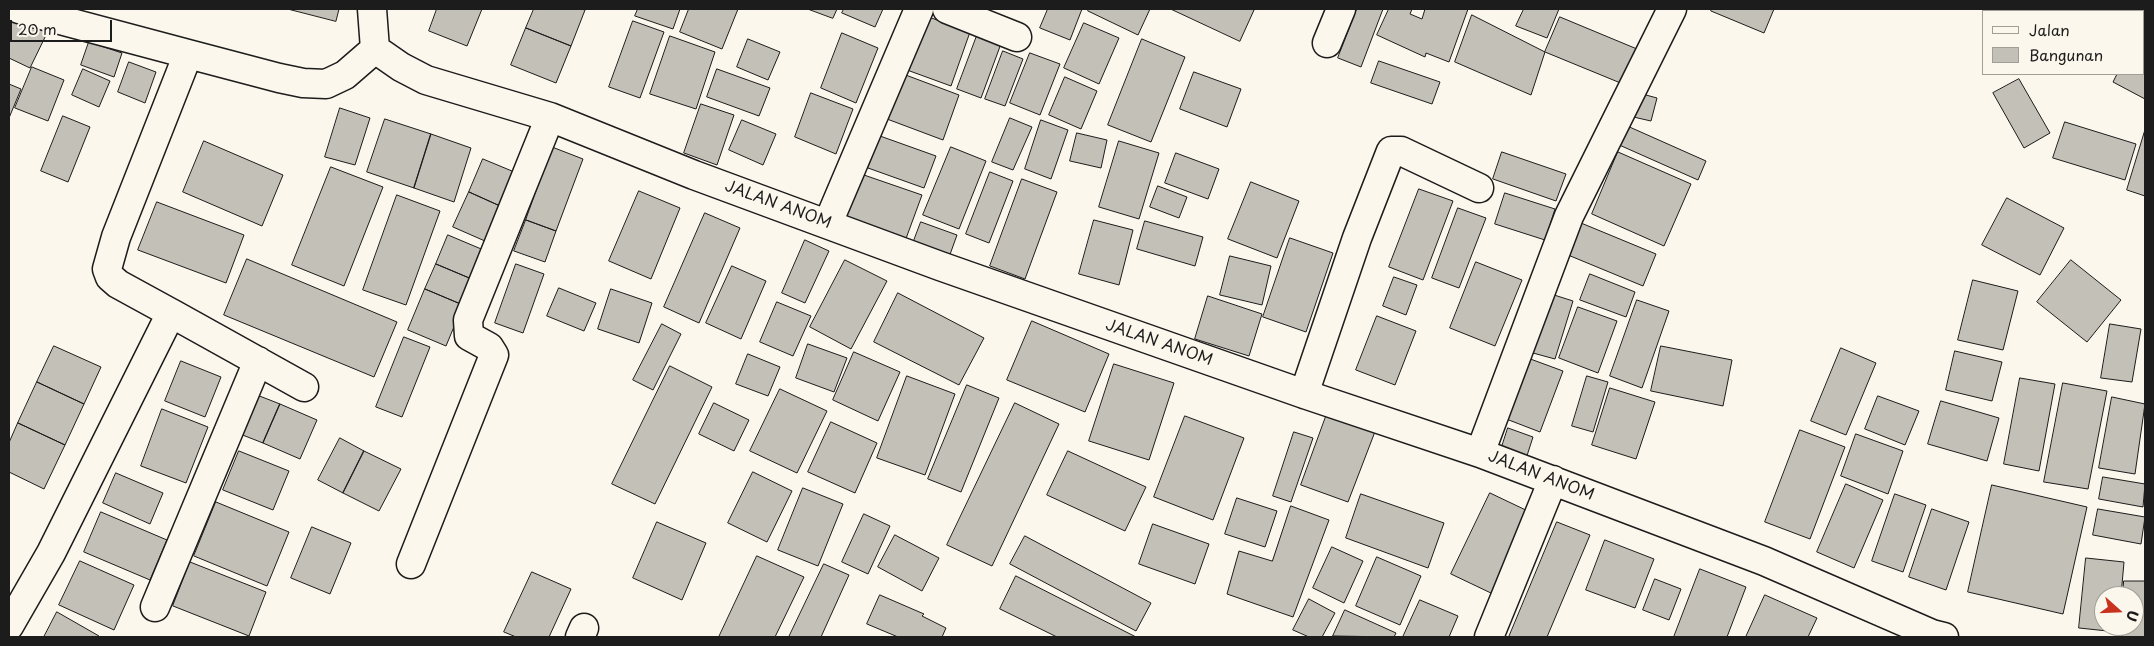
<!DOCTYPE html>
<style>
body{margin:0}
#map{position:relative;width:2154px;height:646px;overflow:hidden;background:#fbf7ec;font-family:"Playpen Sans",sans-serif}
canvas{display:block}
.frame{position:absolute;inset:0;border:10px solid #1c1c1c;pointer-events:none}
.legend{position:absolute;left:1982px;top:10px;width:162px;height:65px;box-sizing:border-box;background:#fbf7ec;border:1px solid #a29f99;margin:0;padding:6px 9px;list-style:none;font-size:15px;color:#1c1c1c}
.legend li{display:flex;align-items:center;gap:10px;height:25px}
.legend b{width:25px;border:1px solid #a29f99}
.north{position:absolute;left:2094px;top:586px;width:50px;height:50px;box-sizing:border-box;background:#fbf7ec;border:1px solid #a29f99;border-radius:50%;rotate:110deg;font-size:14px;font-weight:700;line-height:20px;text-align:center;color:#1c1c1c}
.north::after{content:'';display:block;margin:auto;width:18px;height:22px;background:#c8321e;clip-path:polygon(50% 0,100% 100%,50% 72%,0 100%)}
.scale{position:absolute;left:10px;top:20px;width:102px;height:22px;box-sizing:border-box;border:2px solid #1c1c1c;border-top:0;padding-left:6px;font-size:15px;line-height:18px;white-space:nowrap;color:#1c1c1c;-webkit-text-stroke:4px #fbf7ec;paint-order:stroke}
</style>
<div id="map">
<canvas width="2154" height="646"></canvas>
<div class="frame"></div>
<ul class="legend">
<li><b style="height:6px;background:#fbf7ec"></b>Jalan</li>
<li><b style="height:14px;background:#c3c0b8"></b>Bangunan</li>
</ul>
<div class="north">U</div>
<div class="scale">20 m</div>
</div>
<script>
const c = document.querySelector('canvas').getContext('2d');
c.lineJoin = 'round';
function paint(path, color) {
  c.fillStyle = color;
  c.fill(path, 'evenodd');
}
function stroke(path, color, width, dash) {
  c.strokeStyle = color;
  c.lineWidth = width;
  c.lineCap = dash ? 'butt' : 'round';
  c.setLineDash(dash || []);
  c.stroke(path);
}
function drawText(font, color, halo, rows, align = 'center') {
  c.font = font + ' "Playpen Sans",sans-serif';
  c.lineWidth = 4.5;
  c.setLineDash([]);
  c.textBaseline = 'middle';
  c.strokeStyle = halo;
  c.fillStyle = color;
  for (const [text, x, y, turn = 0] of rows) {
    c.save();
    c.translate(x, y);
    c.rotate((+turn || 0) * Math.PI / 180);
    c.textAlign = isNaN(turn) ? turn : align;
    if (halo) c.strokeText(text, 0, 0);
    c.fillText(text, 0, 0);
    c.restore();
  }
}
const building = new Path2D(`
 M288 9H339L336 21Z
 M437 9H482L467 46 429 31Z
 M534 9H581L585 10 571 46 526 28Z
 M638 9H680L673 29 635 16Z
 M689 9H738L722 49 680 32Z
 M808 9H837L833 18Z
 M844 9H883L875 27 842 13Z
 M1048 9H1082L1070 40 1040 28Z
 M1089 9H1150L1138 35 1088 11Z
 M1171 9H1251L1254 10 1240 41Z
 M1357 9H1383L1361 67 1338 58Z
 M1389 9H1412L1410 14 1422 19 1425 9H1468L1449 62 1426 53 1425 57 1377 35Z
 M1524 9H1559L1547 38 1516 26Z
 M1712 9H1774L1764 33 1711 11Z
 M2001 9H2127L2126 11H2000Z
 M9 11 48 31 30 68 9 58Z
 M1472 15 1545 52 1531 95 1455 62Z
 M926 16 970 32 951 86 907 70Z
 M1560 17 1637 49 1623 84 1545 52Z
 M633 21 664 32 640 98 609 87Z
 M1084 23 1119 38 1099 84 1064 68Z
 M526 28 571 46 556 83 511 65Z
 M2143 28 2145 29V99L2113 82 2117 74H2143Z
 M842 33 878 48 856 103 821 88Z
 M978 33 1002 41 981 98 957 89Z
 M670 36 715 52 696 109 650 94Z
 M748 39 780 52 768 80 737 67Z
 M1142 39 1185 57 1151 142 1108 125Z
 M89 42 122 53 114 77 81 65Z
 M1003 51 1023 59 1005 106 985 99Z
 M1030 53 1060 64 1040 115 1010 103Z
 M1379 61 1440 82 1432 104 1371 83Z
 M129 62 156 72 145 103 118 92Z
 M32 67 64 80 48 121 15 108Z
 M83 69 110 81 99 107 72 95Z
 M717 69 770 88 759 116 707 97Z
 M1194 72 1241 89 1227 127 1180 109Z
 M903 74 959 95 943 140 887 119Z
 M1065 77 1097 91 1081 129 1049 115Z
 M2019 79 2050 133 2024 148 1993 93Z
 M9 84 21 89 9 118Z
 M1635 92 1657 98 1651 121 1629 116Z
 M811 93 853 109 836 154 795 137Z
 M701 104 734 115 717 165 684 153Z
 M340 108 370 118 355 165 325 157Z
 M63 116 90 127 68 182 41 171Z
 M1010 118 1032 127 1013 170 992 162Z
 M385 119 431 134 414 188 367 172Z
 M742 120 776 134 763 165 729 150Z
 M1041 120 1068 130 1051 179 1025 169Z
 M2065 122 2136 144 2125 180 2053 158Z
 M1625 125 1706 161 1698 180 1617 144Z
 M2145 130V196L2127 190Z
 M1077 133 1107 140 1101 168 1070 161Z
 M431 134 471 148 454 202 414 188Z
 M880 136 936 156 924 188 868 168Z
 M204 141 283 175 262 226 183 192Z
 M1119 141 1159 153 1139 219 1099 207Z
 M552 147 583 159 556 231 526 220Z
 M951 147 986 161 959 229 923 215Z
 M1502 152 1566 174 1556 201 1493 179Z
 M1618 152 1691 184 1664 246 1592 214Z
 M1176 153 1219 169 1208 199 1165 183Z
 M483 159 524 176 509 210 469 192Z
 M331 167 383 187 344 286 292 265Z
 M990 172 1013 181 989 243 966 234Z
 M861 174 922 195 904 244 844 223Z
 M1022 179 1057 192 1025 279 990 266Z
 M1251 182 1299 201 1277 258 1228 239Z
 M1158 186 1187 197 1179 218 1150 207Z
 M1419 189 1453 201 1423 280 1389 267Z
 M639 191 680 208 651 279 609 261Z
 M469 192 509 210 494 245 453 227Z
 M1505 193 1555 209 1545 240 1495 224Z
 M397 195 440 211 406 305 363 290Z
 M2007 198 2064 228 2040 275 1982 245Z
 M157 202 244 235 226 283 138 250Z
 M1458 208 1486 218 1459 288 1432 278Z
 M705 213 740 228 699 323 664 307Z
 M526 220 556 231 545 262 514 251Z
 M1094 220 1133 230 1119 285 1079 274Z
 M1145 221 1203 237 1195 266 1137 249Z
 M921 222 957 235 948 260 912 246Z
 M1581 223 1656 254 1643 286 1568 255Z
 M448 235 486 251 474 280 436 264Z
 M1290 238 1333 253 1306 332 1263 317Z
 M805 240 829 251 805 303 782 293Z
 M1230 256 1271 266 1262 305 1220 295Z
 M247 259 397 322 374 377 224 315Z
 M845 260 887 281 851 349 810 327Z
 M2071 260 2121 300 2087 342 2037 302Z
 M1476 262 1522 280 1495 346 1450 328Z
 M436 264 474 280 463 305 425 289Z
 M516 264 544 274 523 333 495 323Z
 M732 266 766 281 741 339 706 323Z
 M1590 274 1635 292 1626 317 1580 300Z
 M1394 277 1417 285 1406 315 1383 306Z
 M1973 280 2018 291 2003 350 1958 340Z
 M559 288 596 303 584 331 547 316Z
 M425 289 463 305 446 346 408 330Z
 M611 289 652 303 639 343 598 329Z
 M898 293 984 338 959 385 874 342Z
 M1551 294 1573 301 1555 359 1533 353Z
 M1208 296 1262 314 1249 356 1195 339Z
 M1637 300 1669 311 1642 388 1610 376Z
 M777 302 811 316 793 356 760 342Z
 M1578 307 1617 321 1598 373 1559 358Z
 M1377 316 1416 331 1395 385 1356 370Z
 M1032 321 1109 354 1085 412 1007 380Z
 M662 324 681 334 653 390 633 380Z
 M2110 324 2141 329 2132 382 2101 378Z
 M404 337 430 347 402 417 376 407Z
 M808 344 847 358 834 392 796 378Z
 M54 346 101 367 84 404 37 382Z
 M1661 346 1732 360 1723 406 1651 391Z
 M1841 348 1876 363 1846 435 1811 421Z
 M1955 351 2002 362 1992 401 1946 390Z
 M854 352 900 372 878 421 833 400Z
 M748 354 780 367 768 396 736 384Z
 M1525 357 1563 371 1540 432 1501 417Z
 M181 361 221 377 205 417 165 401Z
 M1114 364 1174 383 1149 460 1089 441Z
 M670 366 712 387 655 504 612 484Z
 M907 376 955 394 925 475 877 458Z
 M1587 376 1608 382 1593 432 1572 426Z
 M2020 378 2055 384 2039 471 2004 464Z
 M37 382 84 404 65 445 18 423Z
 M2063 383 2107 391 2088 489 2044 482Z
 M967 385 999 398 961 492 928 479Z
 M1610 388 1655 402 1636 459 1592 445Z
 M780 389 827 411 797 473 750 451Z
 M257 395 280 404 263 443 240 434Z
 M1878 396 1919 411 1905 445 1865 429Z
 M2112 397 2145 404 2135 474 2099 468Z
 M1941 401 1999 418 1987 461 1928 444Z
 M714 403 749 420 734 451 699 434Z
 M1015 403 1059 424 992 566 947 545Z
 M280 404 317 420 300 459 263 443Z
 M162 409 208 427 186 483 141 466Z
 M1328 411 1376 429 1348 502 1301 485Z
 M1185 416 1244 438 1213 520 1154 497Z
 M831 422 877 443 855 493 808 472Z
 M18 423 65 445 44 489 9 472V443Z
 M1508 428 1533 437 1524 465 1499 456Z
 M1800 430 1845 447 1810 539 1765 522Z
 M1294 432 1313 438 1291 502 1273 496Z
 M1856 434 1903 451 1888 494 1841 476Z
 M340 438 364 451 343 493 318 480Z
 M239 451 289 471 273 510 223 490Z
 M364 451 401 469 379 511 343 493Z
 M1068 451 1146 487 1125 531 1047 495Z
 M753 472 792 491 767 542 728 523Z
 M116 473 163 493 150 524 103 503Z
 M2103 477 2145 484 2143 507 2099 499Z
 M1846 484 1883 500 1854 568 1817 552Z
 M1992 485 2087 507 2063 614 1968 592Z
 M803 488 843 504 818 566 778 550Z
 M1490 493 1532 513 1493 594 1451 574Z
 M1361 494 1444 523 1428 568 1346 538Z
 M1895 494 1926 505 1903 572 1872 561Z
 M1237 498 1277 511 1265 547 1225 534Z
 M216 502 289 532 267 586 194 556Z
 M1291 506 1329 520 1293 617 1227 594 1239 551 1272 561Z
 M1932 509 1969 522 1946 590 1909 577Z
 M2098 509 2145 517 2141 544 2093 535Z
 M101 512 167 540 150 580 84 552Z
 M864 514 890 526 868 574 842 562Z
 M657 522 706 543 682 600 633 578Z
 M1557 522 1590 535 1547 637H1509Z
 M1153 524 1209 544 1195 584 1139 564Z
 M312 527 351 543 330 594 291 578Z
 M895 535 939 558 922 591 878 567Z
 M1025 536 1151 603 1136 631 1010 564Z
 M1605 540 1654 559 1635 608 1586 590Z
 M1332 547 1363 561 1344 603 1313 588Z
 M757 556 804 577 775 637H719Z
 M1377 557 1421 576 1400 625 1356 606Z
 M2086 558 2124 562 2121 596H2104V626H2117V632L2079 628Z
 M80 561 134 585 114 630 59 605Z
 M190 562 266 592 249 636 173 606Z
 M824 564 849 575 821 637H789Z
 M1700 569 1746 587 1727 637H1674Z
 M532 572 571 589 549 637H516L504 632Z
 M1016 576 1136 637H1057L1000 609Z
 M1655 579 1681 589 1669 620 1643 610Z
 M2124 581H2145V637H2122V626H2134V596H2123Z
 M880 595 924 614 922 616 946 628 942 637H898L867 624Z
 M1765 595 1817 618 1808 637H1746Z
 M1309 599 1335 613 1322 637H1309L1293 630Z
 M1420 600 1458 616 1449 637H1403Z
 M1345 610 1396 633 1394 637 1333 636Z
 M57 612 99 636 98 637H44Z`);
const minor = new Path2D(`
 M19 9 188 54
 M372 9 375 49
 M947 9 1017 37
 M1327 43 1341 9
 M375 49 401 67 426 80 550 117 694 175 940 266 1304 394 1480 453 1764 561 1932 634 1944 637
 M828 223 919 9
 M171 313 118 284 110 277 107 269 116 237 188 54 279 78 303 83 326 84 345 75 375 49
 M1304 394 1357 238 1391 151H1401L1479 188
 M1480 453 1569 216 1672 9
 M411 564 494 355 489 347 469 336 468 320 550 117
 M155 607 258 361
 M9 626 51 553 171 313 304 387
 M580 637 584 628
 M1489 637 1553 480`);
const streetNames = [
 ["JALAN ANOM",778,205,20],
 ["JALAN ANOM",1159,343,19],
 ["JALAN ANOM",1541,476,21]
];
paint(building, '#c3c0b8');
stroke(building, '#1c1c1c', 1);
stroke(minor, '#1c1c1c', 31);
stroke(minor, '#fbf7ec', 28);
drawText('16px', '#1c1c1c', '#fbf7ec', streetNames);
</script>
